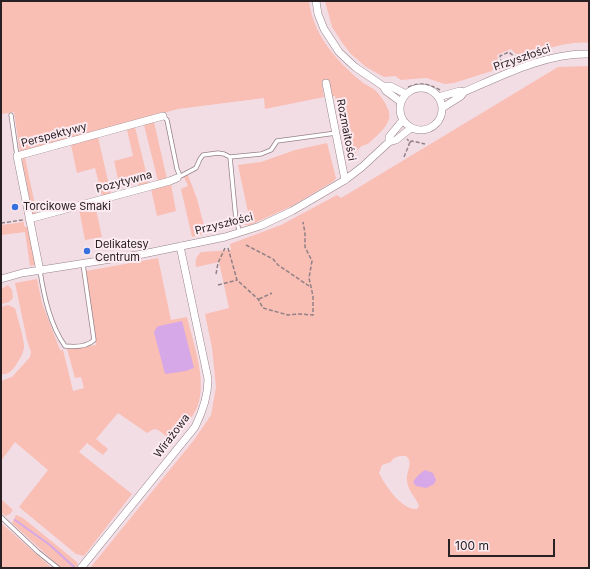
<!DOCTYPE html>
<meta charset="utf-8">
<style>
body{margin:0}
#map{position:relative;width:590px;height:569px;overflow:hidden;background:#f3dde5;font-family:Inter,sans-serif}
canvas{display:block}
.frame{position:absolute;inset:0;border:2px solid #282023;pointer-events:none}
.scale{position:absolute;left:448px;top:539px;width:107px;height:18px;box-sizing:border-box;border:2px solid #282023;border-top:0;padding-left:5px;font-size:12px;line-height:14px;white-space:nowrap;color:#282023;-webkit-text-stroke:3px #fdebf2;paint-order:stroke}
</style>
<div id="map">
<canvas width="590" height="569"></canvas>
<div class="frame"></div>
<div class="scale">100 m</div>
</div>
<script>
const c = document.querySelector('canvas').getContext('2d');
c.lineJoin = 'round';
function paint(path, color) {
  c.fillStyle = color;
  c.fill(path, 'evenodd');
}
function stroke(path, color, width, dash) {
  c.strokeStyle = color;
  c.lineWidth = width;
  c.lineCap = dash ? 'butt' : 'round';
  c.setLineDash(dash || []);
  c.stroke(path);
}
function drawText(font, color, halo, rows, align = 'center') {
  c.font = font + ' Inter,sans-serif';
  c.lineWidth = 4;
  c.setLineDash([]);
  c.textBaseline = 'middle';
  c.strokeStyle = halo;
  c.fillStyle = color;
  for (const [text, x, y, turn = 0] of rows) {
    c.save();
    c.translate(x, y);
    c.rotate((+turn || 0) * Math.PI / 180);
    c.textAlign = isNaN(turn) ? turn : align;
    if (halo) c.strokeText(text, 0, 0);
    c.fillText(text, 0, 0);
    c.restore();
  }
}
const green = new Path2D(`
 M1 1H309C313 34 336 61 361 81 365 85 372 87 376 91 381 96 387 105 389 112 392 125 376 136 368 144 360 145 355 152 354 159L347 162 335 96H331L328 82 322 84 324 97 265 109 264 98 178 109 20 152 14 112 1 114Z
 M325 1H589V43C564 40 541 54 516 54L511 49 497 55 498 60 492 71 454 83 445 84 426 78 401 80 395 76 384 77 366 67 351 54 343 44 332 27Z
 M589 66V568H90L194 440 211 415 216 387 212 348 205 314 229 308 219 262 196 267C195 260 196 257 201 252L231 250 230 244 281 225 337 195 341 198 558 67ZM406 456C414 462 406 472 407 480 407 490 416 497 419 506L417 509C401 510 385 485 379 473L382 465 391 462C394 456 399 456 406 456Z
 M154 122 167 179 158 181 144 125Z
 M135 127 149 184 139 187 138 183 120 188 114 161 133 156 127 130Z
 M98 137 111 194 102 196 95 168 77 173 71 145Z
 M327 143 336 178 334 181 292 206 250 225H245L243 219 249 217 238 165 261 162 295 150Z
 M23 158H25L37 214 33 215 22 162Z
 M188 175 197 199 206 233 192 237 181 189 188 186 184 177Z
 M171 184 176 211 157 216 151 189Z
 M95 205 102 237 85 240 79 209Z
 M24 222V226L29 228 36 265 30 266 25 232 1 235V225Z
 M158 258 171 320 187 317C193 343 207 379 198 405 194 417 181 431 173 441L158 430 154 429 147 433 118 413 96 439 108 449 103 455 87 443 79 452 132 494 84 556 76 554 19 507 48 470 15 442 1 461V381L12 377 30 357 31 352 27 340 15 283 37 279 42 303 60 350H63L73 391 84 388 81 377 75 378 67 349 96 345 86 271Z
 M8 285 12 290 13 298 9 302 1 304V289Z
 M8 305 15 308C17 317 25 340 24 348 23 354 19 360 16 365 12 371 8 375 1 374V307Z
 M1 499 13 510 10 514 5 516 1 512Z
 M16 515 23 518 77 562 78 565 75 568H61L12 523Z
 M1 523 52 568H1Z`);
const water = new Path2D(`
 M182 321 194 368 186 371 165 374 154 332 157 327 159 326Z
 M425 470 433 473 436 480 434 484 426 488 416 486 413 482C416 477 420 473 425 470Z`);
const stream = new Path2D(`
 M15 520 50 545 74 567`);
const path = new Path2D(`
 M499 69 501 61 500 56 509 52C517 60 524 58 534 55
 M408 87C422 82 427 83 440 90
 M410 142 412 141 425 144
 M404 157 410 142 407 139
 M1 223 23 220
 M246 245 273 259 278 265 309 286
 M228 248 237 280 258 299 263 308 288 315 299 314 313 315V296L309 278 312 261 305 247V233L303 222
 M216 274 218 263 225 248
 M218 285 237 280
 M259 299 272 293`);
const service = new Path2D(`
 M11 115 17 156
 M163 116 167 120 177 169 180 176
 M230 157 236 220 240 233
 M177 178 196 168 200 159 203 155 218 153 224 154 230 157 261 154 271 150 277 141 336 133
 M40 271C44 296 50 325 65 346 74 347 87 347 94 340L83 264
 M1 517 38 552 58 568`);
const minor = new Path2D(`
 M316 1 318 14 324 29 339 52 355 67 383 86 386 91 401 102
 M326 83 345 180
 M383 86H390L406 94
 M400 109a21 21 0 1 1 42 0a21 21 0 1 1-42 0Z
 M438 97 460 91 464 92
 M442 108 461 96 464 92C503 75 546 53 589 54
 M389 142V137L403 120
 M29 219 170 181 177 178
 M40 271 17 156 163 116
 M1 279 22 273 143 254 225 237 260 226 292 211 345 180 362 167 389 142 396 140 411 128
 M81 568 195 427C203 411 208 397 208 379L180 246`);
const markers = [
 [15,207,4,"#3771e0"],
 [87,251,4,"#3771e0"]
];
const streetNames = [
 ["Przyszłości",522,58,-19],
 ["Rozmaitości",346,130,79],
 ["Perspektywy",54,135,-15],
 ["Pozytywna",124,182,-15],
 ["Przyszłości",224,224,-14],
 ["Wirażowa",172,436,-53]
];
const poiNames = [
 ["Torcikowe Smaki",23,207],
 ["Delikatesy",95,245],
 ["Centrum",95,258]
];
paint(green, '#f9beb4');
paint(water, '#d6a8e7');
stroke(stream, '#d6a8e7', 2);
stroke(service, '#96828a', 5);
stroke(minor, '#96828a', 8);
stroke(path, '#908186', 1.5, [4, 2]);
stroke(service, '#fff', 3.5);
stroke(minor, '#fff', 7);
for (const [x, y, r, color] of markers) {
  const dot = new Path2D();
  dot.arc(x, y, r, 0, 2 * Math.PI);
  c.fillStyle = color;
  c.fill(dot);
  stroke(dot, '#fdebf2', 1.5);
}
drawText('11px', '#282023', '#fdebf2', streetNames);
drawText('11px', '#282023', '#fdebf2', poiNames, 'left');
</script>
